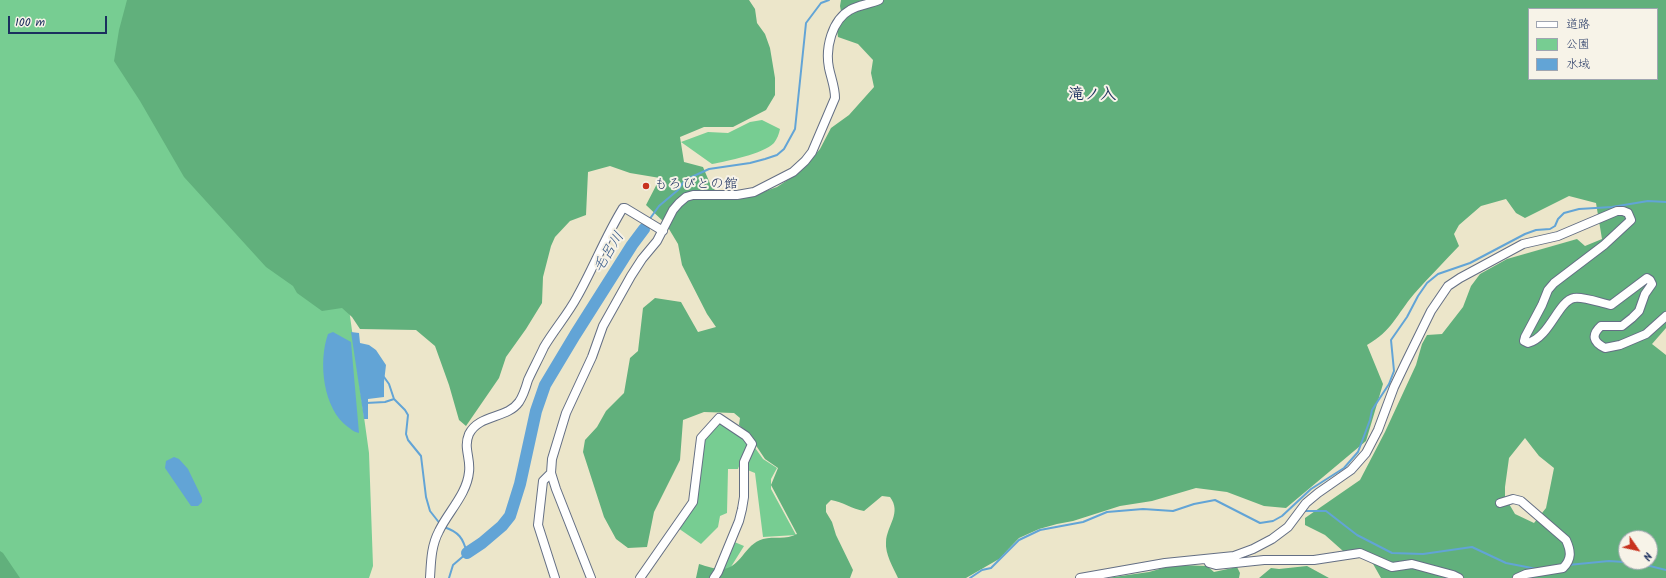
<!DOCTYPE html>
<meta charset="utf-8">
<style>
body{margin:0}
#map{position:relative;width:1666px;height:578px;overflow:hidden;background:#ece6ca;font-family:Kalam,"Klee One",sans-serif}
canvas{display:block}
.legend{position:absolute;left:1528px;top:8px;width:130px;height:72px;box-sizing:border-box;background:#f7f3e8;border:1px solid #9fa5b1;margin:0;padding:5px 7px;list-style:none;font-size:12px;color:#1b2f5e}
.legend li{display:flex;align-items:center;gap:8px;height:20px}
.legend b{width:20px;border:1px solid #9fa5b1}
.north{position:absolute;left:1618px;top:530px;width:40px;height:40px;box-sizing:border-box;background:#f7f3e8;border:1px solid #9fa5b1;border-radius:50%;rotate:124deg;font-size:11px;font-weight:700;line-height:16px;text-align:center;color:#1b2f5e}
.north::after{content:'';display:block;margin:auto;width:14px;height:18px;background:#c8321e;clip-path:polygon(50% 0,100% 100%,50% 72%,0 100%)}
.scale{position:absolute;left:8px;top:16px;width:99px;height:18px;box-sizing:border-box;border:2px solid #1b2f5e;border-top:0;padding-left:5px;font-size:12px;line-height:14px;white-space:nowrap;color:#1b2f5e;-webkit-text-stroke:3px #f7f3e8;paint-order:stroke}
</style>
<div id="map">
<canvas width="1666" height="578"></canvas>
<ul class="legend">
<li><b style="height:5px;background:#fff"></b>道路</li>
<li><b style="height:11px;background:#77cd92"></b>公園</li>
<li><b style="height:11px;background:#62a4d6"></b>水域</li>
</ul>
<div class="north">N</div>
<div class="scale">100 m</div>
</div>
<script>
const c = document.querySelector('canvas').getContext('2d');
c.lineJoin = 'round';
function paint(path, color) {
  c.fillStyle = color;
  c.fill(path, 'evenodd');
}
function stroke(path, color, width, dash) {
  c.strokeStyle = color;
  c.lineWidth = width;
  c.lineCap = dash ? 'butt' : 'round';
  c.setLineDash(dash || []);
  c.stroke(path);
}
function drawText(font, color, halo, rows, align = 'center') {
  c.font = font + ' Kalam,"Klee One",sans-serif';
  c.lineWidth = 4;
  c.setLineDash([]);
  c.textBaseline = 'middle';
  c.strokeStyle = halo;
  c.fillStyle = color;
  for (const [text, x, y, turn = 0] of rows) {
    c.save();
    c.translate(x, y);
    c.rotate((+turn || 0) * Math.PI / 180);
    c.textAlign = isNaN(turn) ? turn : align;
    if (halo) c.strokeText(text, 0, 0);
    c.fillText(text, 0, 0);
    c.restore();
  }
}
const green = new Path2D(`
 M0 0H135L349 309 369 453 373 566 369 578H0Z
 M762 120 780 129C779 134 777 139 774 143 763 154 727 161 712 164L681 142 708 132 728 133 750 122Z
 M719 421 745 438 747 444 738 469H728L727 513 720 516 718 527 701 544 678 528 695 503 703 440Z
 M753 445 763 459 777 468 771 479V489L796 535 763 537 755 473 745 469Z
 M732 541 744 546 729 570 721 568Z`);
const forest = new Path2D(`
 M127 0H749L755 9 757 23 765 34 770 48 775 78V95L766 110 733 127H704L680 137 684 162 703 167 711 186 725 200 754 195 777 187 801 171 820 149 831 128 849 115 874 87 871 73 873 60 858 44 838 37 837 30 843 22 840 6 841 0H1666V328L1652 344 1666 355V578H1381L1368 555 1343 551 1325 535 1305 525V518L1360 480 1385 432 1416 365 1422 344 1427 335 1442 334 1463 307 1471 286 1480 274 1507 259 1577 239 1585 246 1602 239 1596 203 1569 196 1525 218 1516 213 1506 199 1481 206 1459 225 1454 234 1459 246C1444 262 1429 277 1414 294 1397 314 1392 331 1367 345L1383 384 1366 441 1286 508 1264 506 1227 492 1196 488 1152 501 1120 506 1073 521 1057 524 1039 529 1019 538 999 559 966 578H898C893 567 885 554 886 542 887 525 902 513 890 497L882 496 864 511C852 509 843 502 831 500L826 505V512L832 522 836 535 853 570 850 578H696L699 564C706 566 714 569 721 569 741 569 744 544 763 539 774 536 786 540 797 534L771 485 778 468 765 459 747 432 739 425 740 418 734 413 704 412 683 420 680 460 654 512 647 547 628 548 616 539 604 517 583 452 585 440 597 427 606 411 624 393 630 358 638 351 643 308 655 298 681 302 698 332 716 327 707 314 682 265 678 244 666 224 646 205 660 178 630 173 610 166 588 172 586 215 570 221 555 237 551 246 543 277 542 303 526 329 506 357 499 378 466 426 459 420 449 385 435 346 416 330 360 329 352 317 342 308 322 311 297 293 293 286 266 267 184 177 140 101 114 61 119 30ZM1529 9H1657V79H1529ZM1525 438 1539 456 1554 468 1546 508 1534 523 1515 514 1505 497V487L1509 458ZM1626 538H1650V562H1626Z
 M0 551 3 553 20 578H0Z
 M1179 565 1207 566 1214 572 1237 567 1240 573 1239 578H1107L1149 572 1163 568Z
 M1307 566 1329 578H1259L1271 568 1279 569Z`);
const water = new Path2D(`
 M333 332 351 342 359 433C354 432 352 430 348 427 323 409 318 362 328 334Z
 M351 332 359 333 360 343 369 345 376 350 386 365 384 382V397L368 399V419H364Z
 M174 457 179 459 188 469 202 498V502L198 506H191L165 468 166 461Z`);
const stream = new Path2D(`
 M649 220 659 206 678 190 685 180 709 169 750 163 765 159 777 155 784 149 795 129 806 23 821 3 829 0
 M644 229 647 224
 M384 377 389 384 394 399 405 410 408 415 406 434 408 440 421 456 426 497 430 511 441 525
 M366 403 385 402 394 399
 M1304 511H1326L1357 535 1392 553 1423 554 1472 547 1506 563 1537 569
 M444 527C459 532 463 538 467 553L453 565 449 578
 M1568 565 1609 561 1638 563 1666 570
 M970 578 982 570 991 568 1019 540 1040 530 1083 522 1107 512 1143 509 1173 511 1194 504 1215 500 1260 523 1273 521 1282 516 1311 489 1344 468 1358 452 1370 420 1372 410 1389 384 1394 371 1391 340 1407 317 1418 296 1427 283 1438 274 1470 263 1525 234 1536 230 1550 229 1555 226 1558 219 1564 213 1579 209 1612 207 1648 201 1666 202`);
const river = new Path2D(`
 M467 553 482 543 502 526 510 516 520 484 536 411 545 385 575 335 632 245 644 229`);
const minor = new Path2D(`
 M551 473 543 481 538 525 555 578
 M1500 503 1513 499 1521 501 1566 540C1571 551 1572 559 1563 568L1526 574 1517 578
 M1207 559 1209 563 1216 565 1264 560H1314L1360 553 1392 567 1412 564 1453 575 1459 578
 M430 578C431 562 431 546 439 531 448 512 467 494 469 472 471 458 463 448 469 434 479 414 507 419 519 402 523 396 526 387 528 380 533 369 539 358 544 347 554 330 568 314 577 297 594 267 605 237 623 208H625L663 231
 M591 578 556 489 551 473 552 459 566 413 592 357 603 326 631 276 642 259 657 241 673 210 679 203 686 197 693 195H737L754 192 793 172 805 161 812 152 835 98C835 87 831 78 829 68 825 48 832 20 850 10 858 5 870 4 879 0
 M640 578 693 502 701 438 719 418 746 436 752 444 744 462V497L742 509 739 521 718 572 714 578
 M1080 578 1165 563 1234 556 1253 549 1272 539 1288 527 1306 503 1318 493 1351 470 1366 453 1378 430 1394 387 1405 364 1431 311 1448 286 1460 278 1523 244 1558 236 1617 211H1623L1628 213 1631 220 1604 245 1554 283 1548 290 1542 305 1525 337 1524 341 1528 343C1550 337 1558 301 1574 298 1582 296 1601 303 1611 305L1647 278 1650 280 1652 284 1645 294 1639 311 1632 318 1622 326H1601C1591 335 1593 342 1605 348L1620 345 1646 334 1666 316`);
const markers = [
 [646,186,4,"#c8321e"]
];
const poiNames = [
 ["もろびとの館",654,186]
];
const waterNames = [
 ["毛呂川",610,253,-58]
];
const quarterNames = [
 ["滝ノ入",1092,96]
];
paint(green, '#77cd92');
paint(forest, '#61b07c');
paint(water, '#62a4d6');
stroke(stream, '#62a4d6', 2);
stroke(river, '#62a4d6', 12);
stroke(minor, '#646f84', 10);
stroke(minor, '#fff', 8);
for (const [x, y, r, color] of markers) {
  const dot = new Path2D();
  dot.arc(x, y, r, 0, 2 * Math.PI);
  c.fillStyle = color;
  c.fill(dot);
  stroke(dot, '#f7f3e8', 1.5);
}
drawText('14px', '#1b2f5e', '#f7f3e8', poiNames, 'left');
drawText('italic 15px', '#345888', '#f7f3e8', waterNames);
drawText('bold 16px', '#1b2f5e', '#f7f3e8', quarterNames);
</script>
